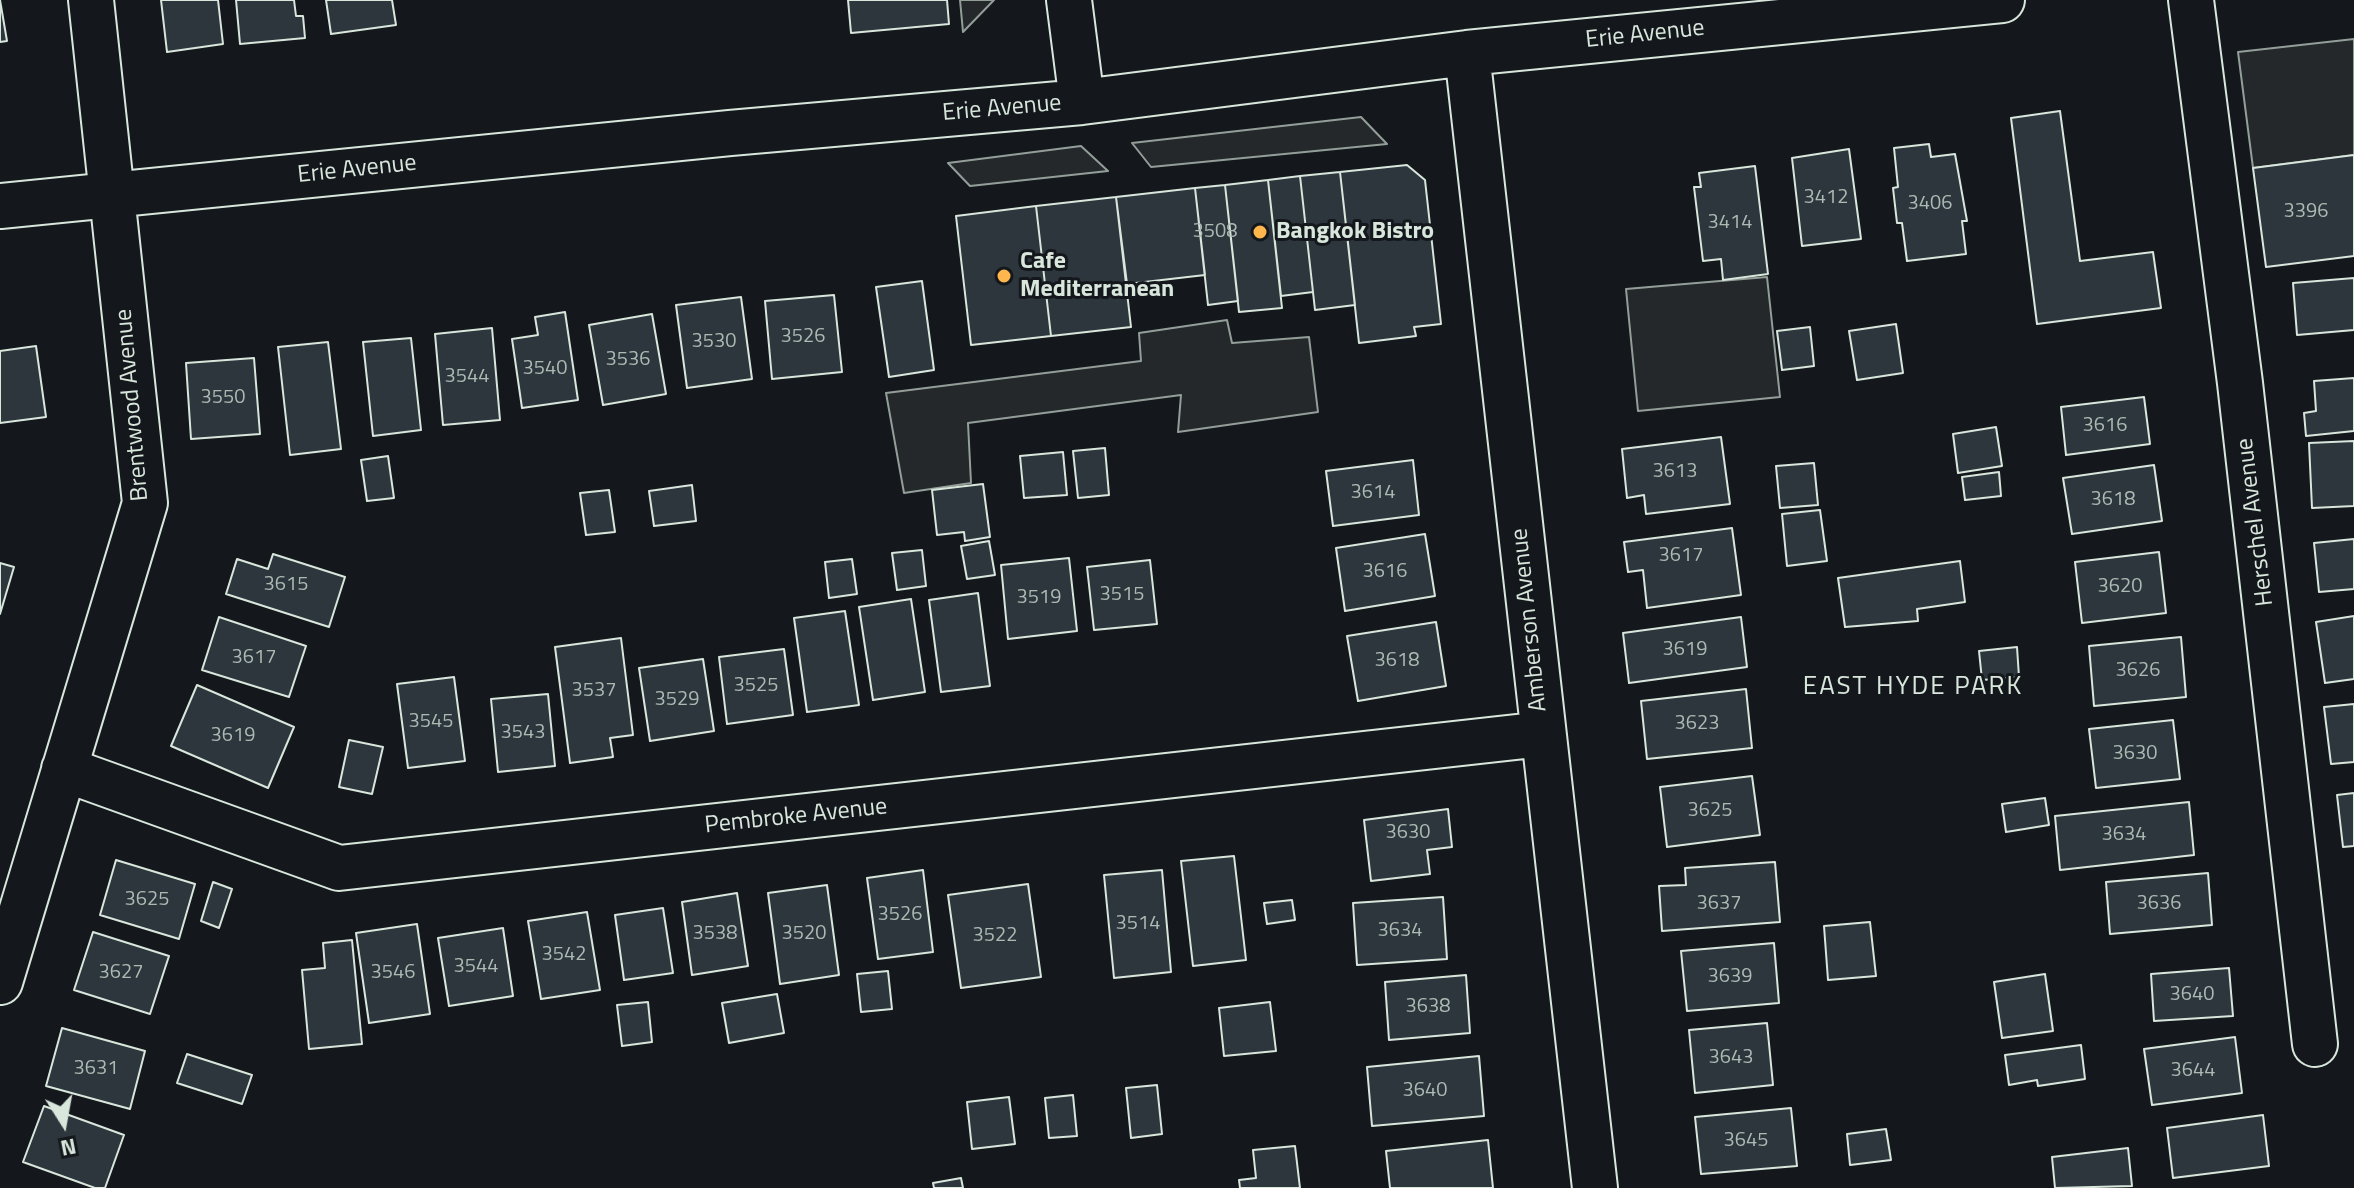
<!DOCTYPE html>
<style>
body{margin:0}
#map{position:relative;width:2354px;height:1188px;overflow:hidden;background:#14181c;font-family:"Titillium Web",sans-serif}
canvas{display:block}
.north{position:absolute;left:24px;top:1084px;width:80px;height:80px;-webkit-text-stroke:6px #14181c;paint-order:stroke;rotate:169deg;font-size:22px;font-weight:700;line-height:32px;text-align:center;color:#d8e6dc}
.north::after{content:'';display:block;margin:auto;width:28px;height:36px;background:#d8e6dc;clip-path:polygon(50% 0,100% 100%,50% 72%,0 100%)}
</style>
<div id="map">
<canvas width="2354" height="1188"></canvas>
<div class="north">N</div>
</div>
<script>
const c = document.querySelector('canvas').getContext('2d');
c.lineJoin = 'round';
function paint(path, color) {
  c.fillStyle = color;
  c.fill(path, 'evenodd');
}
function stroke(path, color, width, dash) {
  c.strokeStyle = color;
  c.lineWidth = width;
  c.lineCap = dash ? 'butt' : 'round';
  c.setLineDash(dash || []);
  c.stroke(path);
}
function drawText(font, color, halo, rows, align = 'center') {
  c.font = font + ' "Titillium Web",sans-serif';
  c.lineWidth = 6;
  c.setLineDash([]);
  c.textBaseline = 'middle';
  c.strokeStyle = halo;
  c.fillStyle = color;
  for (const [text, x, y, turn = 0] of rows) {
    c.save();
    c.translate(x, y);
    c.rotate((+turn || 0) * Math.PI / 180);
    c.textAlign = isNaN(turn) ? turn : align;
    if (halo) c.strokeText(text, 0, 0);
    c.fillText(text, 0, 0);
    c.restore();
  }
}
const parking = new Path2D(`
 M960 0H994L963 32Z
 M2354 39V155L2253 168 2238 52Z
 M1361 117 1387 144 1151 167 1132 143Z
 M1081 146 1108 171 970 186 948 163Z
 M1767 277 1780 397 1638 411 1626 289Z
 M1227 320 1232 343 1309 337 1318 412 1178 432 1181 395 968 423 971 483 904 493 886 393 1141 361 1139 333Z`);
const building = new Path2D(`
 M0 0 7 41 0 42Z
 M161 0H218L223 44 167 52Z
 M236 0H294L296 16H303L305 38 240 44Z
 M326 0H392L396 25 331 34Z
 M848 0H947L949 24 851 33Z
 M2060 111 2080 261 2153 252 2161 308 2037 324 2011 118Z
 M1929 144 1931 157 1955 154 1967 221H1962L1966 254 1907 261 1902 223H1897L1893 188 1898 187 1894 148Z
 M1849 149 1861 239 1802 246 1792 158Z
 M2354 155V256L2266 267 2253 168Z
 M1407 165 1425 180 1441 324 1414 327 1416 336 1359 343 1340 172Z
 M1755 166 1768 274 1723 280 1721 259 1703 261 1694 187H1701L1699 173Z
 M1340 172 1355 305 1315 310 1300 176Z
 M1300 176 1313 292 1281 296 1268 180Z
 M1268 180 1282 308 1239 312 1225 185Z
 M1225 185 1238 301 1208 305 1195 188Z
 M1195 188 1205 275 1127 284 1116 197Z
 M1116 197 1131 327 1051 336 1036 206Z
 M1036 206 1051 336 971 345 956 216Z
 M2354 278V330L2297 335 2293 283Z
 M922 281 934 370 889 377 876 287Z
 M834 295 842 372 772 379 765 301Z
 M741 297 752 379 687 388 676 305Z
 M565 312 578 400 522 408 512 339 538 335 535 317Z
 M652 314 666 394 603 405 589 325Z
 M1896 324 1903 373 1857 380 1849 331Z
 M1810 327 1814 366 1782 370 1777 331Z
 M492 328 500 420 443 425 435 334Z
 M411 338 421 430 373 436 363 342Z
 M328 342 341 449 290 455 278 347Z
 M36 346 46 417 0 423V351Z
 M254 358 260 434 191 439 186 363Z
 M2354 378V431L2306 436 2304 413 2316 411 2314 381Z
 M2144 397 2150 444 2066 455 2061 407Z
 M1996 427 2002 466 1958 473 1953 434Z
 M1721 437 1730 504 1646 514 1644 495 1627 498 1622 449Z
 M2354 441V506L2312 508 2309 443Z
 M1105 448 1109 495 1078 498 1073 451Z
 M1063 452 1067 495 1024 498 1020 456Z
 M388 456 394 498 367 501 361 460Z
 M1413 460 1419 515 1333 526 1326 471Z
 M1814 463 1818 505 1780 508 1776 466Z
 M2154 465 2162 521 2072 534 2063 478Z
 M1999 472 2001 496 1965 500 1962 477Z
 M983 484 990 537 965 541 964 532 937 535 932 490Z
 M692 485 696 521 654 526 649 491Z
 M609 490 615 532 586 535 580 493Z
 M1820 510 1827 561 1787 566 1782 514Z
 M1732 528 1741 595 1647 608 1643 570 1628 572 1624 542Z
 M1425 534 1435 596 1345 611 1336 548Z
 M2354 539V589L2319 592 2314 543Z
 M989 541 995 575 967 579 961 546Z
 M922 550 926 586 897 590 892 553Z
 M2159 552 2166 613 2082 623 2075 562Z
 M273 554 345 577 329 627 226 594 237 559 268 569Z
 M1069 558 1077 631 1008 639 1001 565Z
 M852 559 857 594 829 598 825 562Z
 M1150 560 1157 624 1094 630 1087 567Z
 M1960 561 1965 602 1917 609 1918 621 1845 627 1838 578Z
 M0 563 14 567 0 614Z
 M978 593 990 686 941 692 929 600Z
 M911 599 925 692 873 700 859 607Z
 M845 611 859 705 807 712 794 618Z
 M2354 616V679L2325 683 2316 622Z
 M219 617 306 646 289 697 202 670Z
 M1741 617 1747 667 1629 683 1623 633Z
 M1436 622 1446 686 1358 701 1347 636Z
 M2181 637 2186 697 2094 706 2089 646Z
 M621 638 633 735 610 738 613 757 570 763 555 647Z
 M2017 647 2019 677 1982 680 1979 651Z
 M784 649 793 715 727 724 719 657Z
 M703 659 714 731 650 741 639 668Z
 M454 677 465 761 408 768 397 684Z
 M197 685 294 727 268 788 171 746Z
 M1746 689 1752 748 1647 759 1641 701Z
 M548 694 555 766 498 772 491 699Z
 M2354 704V762L2331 764 2324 707Z
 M2173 720 2180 779 2096 788 2089 729Z
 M349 740 383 747 372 794 339 787Z
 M1752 776 1760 835 1667 847 1660 787Z
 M2354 793V846L2343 847 2337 795Z
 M2045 798 2049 825 2006 832 2002 804Z
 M2189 802 2194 855 2060 870 2055 816Z
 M1448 809 1452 847 1427 850 1430 874 1371 881 1364 820Z
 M1234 856 1246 960 1193 966 1181 861Z
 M116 860 195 884 179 939 100 915Z
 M1775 862 1780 922 1662 931 1659 886 1686 885 1685 868Z
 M923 870 933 952 878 959 867 878Z
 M1162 870 1171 972 1114 978 1104 875Z
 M2208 873 2212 925 2110 934 2106 882Z
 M213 882 232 889 219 928 201 921Z
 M1028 884 1041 977 961 988 948 895Z
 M827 885 839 975 780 984 768 893Z
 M737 893 748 966 692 975 682 902Z
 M1443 897 1447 959 1357 965 1353 903Z
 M1292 900 1295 920 1267 924 1264 903Z
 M663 908 673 973 624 980 615 915Z
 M587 912 600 990 541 999 528 921Z
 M1870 922 1876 976 1828 980 1824 926Z
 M417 924 430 1014 369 1023 356 933Z
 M503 928 513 996 449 1006 438 938Z
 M93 932 169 956 150 1014 74 990Z
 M352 940 362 1044 309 1049 302 970 325 968 323 943Z
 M1774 943 1779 1003 1687 1011 1681 951Z
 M2229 968 2233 1016 2154 1021 2151 974Z
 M888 971 892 1009 861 1012 857 974Z
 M2045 974 2053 1031 2002 1038 1994 982Z
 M1466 975 1470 1033 1389 1040 1385 982Z
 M777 994 784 1033 729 1043 722 1003Z
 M648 1002 652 1042 622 1046 617 1005Z
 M1270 1002 1276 1051 1224 1056 1219 1008Z
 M1767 1023 1773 1085 1695 1093 1689 1030Z
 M62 1028 145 1051 130 1109 46 1086Z
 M2235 1037 2242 1093 2152 1105 2144 1049Z
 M2081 1045 2085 1079 2038 1086 2037 1080 2009 1085 2005 1055Z
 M187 1054 252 1075 242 1104 177 1083Z
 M1479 1056 1484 1116 1372 1126 1367 1067Z
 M1157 1085 1162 1134 1131 1138 1126 1088Z
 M1073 1095 1077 1136 1049 1138 1045 1098Z
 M1009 1097 1015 1144 972 1149 967 1102Z
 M44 1106 124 1135 105 1188H95L23 1162Z
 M1791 1108 1797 1166 1701 1174 1695 1117Z
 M2263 1115 2269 1166 2173 1178 2167 1128Z
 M1886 1129 1891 1160 1850 1165 1847 1134Z
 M1488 1140 1493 1188H1390L1386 1151Z
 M1295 1146 1300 1188H1240L1239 1180 1256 1178 1253 1150Z
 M2128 1148 2132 1186 2055 1188 2052 1157Z
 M961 1178 963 1188H934L933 1183Z`);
const minor = new Path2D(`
 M1069 0 1082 102
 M2191 0 2240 383 2315 1044
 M1467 53 1595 1188
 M0 206 730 133 1082 102 1467 53 2002 0
 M64 769 339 868 1543 734
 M0 982 145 503 91 0`);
const markers = [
 [1260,232,8,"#ffb74d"],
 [1004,276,8,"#ffb74d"]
];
const numberNames = [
 ["3412",1826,198],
 ["3406",1930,204],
 ["3396",2306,212],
 ["3414",1730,223],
 ["3508",1215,232],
 ["3526",803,337],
 ["3530",714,342],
 ["3536",628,360],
 ["3540",545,369],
 ["3544",467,377],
 ["3550",223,398],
 ["3616",2105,426],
 ["3613",1675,472],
 ["3614",1373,493],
 ["3618",2113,500],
 ["3617",1681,556],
 ["3616",1385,572],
 ["3615",286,585],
 ["3620",2120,587],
 ["3515",1122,595],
 ["3519",1039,598],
 ["3619",1685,650],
 ["3617",254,658],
 ["3618",1397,661],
 ["3626",2138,671],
 ["3525",756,686],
 ["3537",594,691],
 ["3529",677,700],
 ["3545",431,722],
 ["3623",1697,724],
 ["3543",523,733],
 ["3619",233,736],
 ["3630",2135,754],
 ["3625",1710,811],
 ["3630",1408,833],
 ["3634",2124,835],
 ["3625",147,900],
 ["3637",1719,904],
 ["3636",2159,904],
 ["3526",900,915],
 ["3514",1138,924],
 ["3634",1400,931],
 ["3538",715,934],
 ["3520",804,934],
 ["3522",995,936],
 ["3542",564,955],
 ["3544",476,967],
 ["3627",121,973],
 ["3546",393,973],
 ["3639",1730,977],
 ["3640",2192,995],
 ["3638",1428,1007],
 ["3643",1731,1058],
 ["3631",96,1069],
 ["3644",2193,1071],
 ["3640",1425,1091],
 ["3645",1746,1141]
];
const streetNames = [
 ["Erie Avenue",1645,35,-6],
 ["Erie Avenue",1002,109,-5],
 ["Erie Avenue",357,170,-6],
 ["Brentwood Avenue",133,405,-95],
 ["Herschel Avenue",2256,522,-97],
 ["Amberson Avenue",1530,620,-96],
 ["Pembroke Avenue",796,817,-6]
];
const poiNames = [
 ["Bangkok Bistro",1276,232],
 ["Cafe",1020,262],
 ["Mediterranean",1020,290]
];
const neighbourhoodNames = [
 ["EAST HYDE PARK",1913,688]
];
paint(parking, '#24282b');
stroke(parking, '#939e99', 2);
paint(building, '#2c363c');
stroke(building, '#d8e6dc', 2);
stroke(minor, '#d8e6dc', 48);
stroke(minor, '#14181c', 44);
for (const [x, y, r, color] of markers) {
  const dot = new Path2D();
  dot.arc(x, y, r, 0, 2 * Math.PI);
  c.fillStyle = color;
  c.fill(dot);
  stroke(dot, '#14181c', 3);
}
drawText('20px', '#adbab4', null, numberNames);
drawText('24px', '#d8e6dc', '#14181c', streetNames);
drawText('bold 24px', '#d8e6dc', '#14181c', poiNames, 'left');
c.letterSpacing = '2px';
drawText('26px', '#d8e6dc', '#14181c', neighbourhoodNames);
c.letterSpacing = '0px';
</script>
